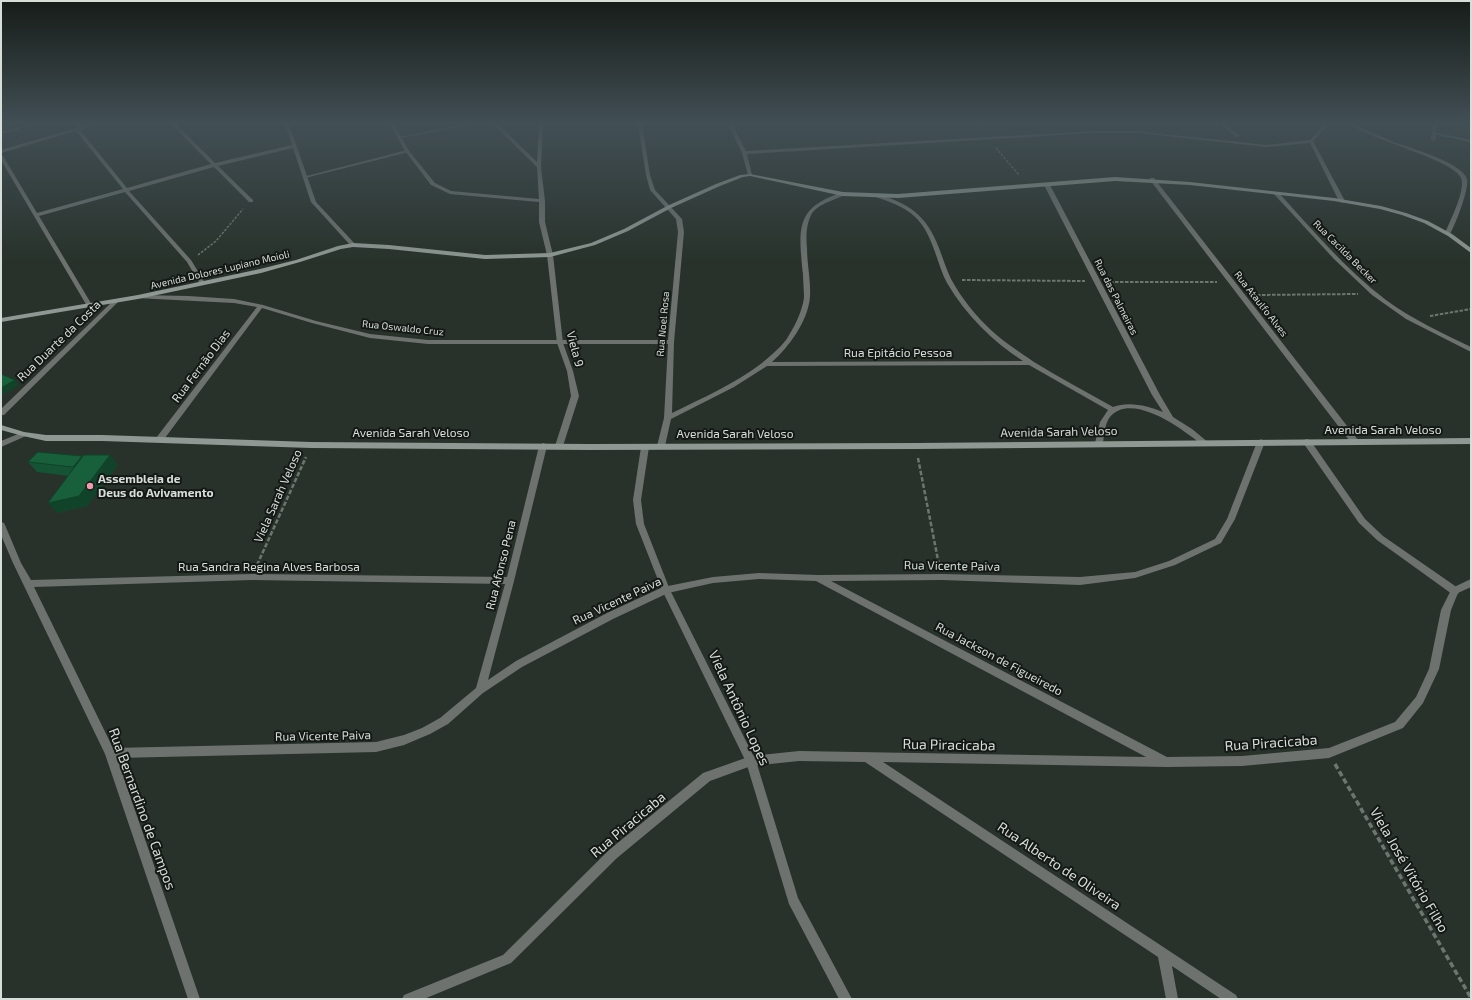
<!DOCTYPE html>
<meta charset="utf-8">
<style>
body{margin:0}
#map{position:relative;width:1472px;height:1000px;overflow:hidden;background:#28322b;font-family:"Exo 2",sans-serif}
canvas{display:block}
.frame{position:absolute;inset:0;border:2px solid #d7ddd9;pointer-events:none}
</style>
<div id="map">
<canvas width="1472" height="1000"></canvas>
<div class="frame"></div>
</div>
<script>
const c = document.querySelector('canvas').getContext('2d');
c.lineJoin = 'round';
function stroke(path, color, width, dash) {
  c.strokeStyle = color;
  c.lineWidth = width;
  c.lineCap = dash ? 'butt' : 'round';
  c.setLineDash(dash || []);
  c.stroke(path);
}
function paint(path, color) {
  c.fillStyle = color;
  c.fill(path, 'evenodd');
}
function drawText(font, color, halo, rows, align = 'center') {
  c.font = font + ' "Exo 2",sans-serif';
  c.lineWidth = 4;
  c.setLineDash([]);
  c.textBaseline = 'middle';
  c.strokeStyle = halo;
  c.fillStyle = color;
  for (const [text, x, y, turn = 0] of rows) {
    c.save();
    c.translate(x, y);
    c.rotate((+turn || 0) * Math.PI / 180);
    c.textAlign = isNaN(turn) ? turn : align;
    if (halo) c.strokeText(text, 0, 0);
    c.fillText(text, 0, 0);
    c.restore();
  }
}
const pathFar3 = new Path2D(`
 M977 124 980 129
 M996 148 1019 175
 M198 255 216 241 243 209`);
const pathFar2 = new Path2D(`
 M962 280 1085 281
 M1110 282H1217
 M1257 295 1358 294
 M1430 316 1471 309`);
const pathFar1 = new Path2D(`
 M918 458 939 565
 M257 565 306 457`);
const path = new Path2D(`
 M1335 764 1471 998`);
const service = new Path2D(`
 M75 124H80L84 128 80 129Z
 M466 124H476L401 138 399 137Z
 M1220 124H1225L1240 136 1236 137Z
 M1433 132 1471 140V142L1433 134Z
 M407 150H409V152L305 178 303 177Z
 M550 253 553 255 563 343 573 371 579 396 563 446 559 449 555 446 571 396 567 371 557 343 547 255Z
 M1307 439 1310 440 1365 519 1383 536 1458 588 1459 591 1458 594 1455 595 1452 594 1377 540 1359 523 1304 444 1303 442 1304 440Z
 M645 444 649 447 641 500 644 524 670 590 756 761 798 898 852 999H839L789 904 746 762 662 590 636 524 633 500 641 447Z`);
const minor = new Path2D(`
 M30 124H37L1 134V132Z
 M90 124H97L80 130 127 188 211 164 171 124H176L215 163 292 145 285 124H289L316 202 356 245 351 246 311 202 293 148 218 166 253 200V202H249L214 167 129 191 191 260 205 283 204 284H200L187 262 125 192 39 216 92 305 91 306H87L1 160V155L3 156 37 213 123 189 76 131 1 153V150Z
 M390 124H394L409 151 435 183 451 191 539 199 537 167 493 124H498L537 162 539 124H543L541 167 545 201V222L553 255 552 256 547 255 539 222V202L450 194 431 185 405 151Z
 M638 124H642L650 175 655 190 682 219 684 232 674 342 672 413C702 398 735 384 762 363 770 356 779 349 786 340 794 328 802 312 804 298 804 290 803 282 803 274 799 229 794 208 843 192L845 193V195C834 200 817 204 811 215 806 225 806 238 807 248 807 264 811 281 810 297 808 321 789 347 772 362L1023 361C992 341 966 315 947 283 942 274 939 263 935 252 923 217 911 209 876 197L875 196 878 194C910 204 927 216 939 248 943 258 946 269 951 279 961 298 977 317 992 331 1005 343 1020 352 1034 362 1060 378 1087 392 1113 407 1129 401 1148 406 1163 412L1152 395 1044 185 1047 183 1050 185 1160 395 1173 417 1192 429 1209 443 1205 446 1202 445C1184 430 1132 391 1110 417 1105 423 1104 435 1103 443L1099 446 1096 445 1095 443 1100 422 1108 410 1029 365 767 366 734 387 671 419 665 446 661 449 657 446 664 418 668 344H428L370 338 312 323 262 308 162 442H156L155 440 156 438 257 307 234 303 136 298V296L138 295 188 296 234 299 263 305 316 321 370 334 428 340H668L678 232 676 219 650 190 646 175Z
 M728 124H732L746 151 1094 131H1138L1267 145 1310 140 1325 124H1329L1313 141 1345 201 1342 203 1339 201 1310 143 1267 147 1138 133H1094L747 154 752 175 750 176 748 175 742 153Z
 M1349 124H1355C1367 130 1379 136 1391 141 1407 147 1462 162 1467 179 1469 190 1456 223 1450 234L1445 233C1450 221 1466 190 1461 178 1454 160 1369 139 1349 124Z
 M1433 124H1437L1435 140 1433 141 1431 140Z
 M1150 178H1154L1358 440 1359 442 1358 444H1352L1150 180Z
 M1274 192H1278C1312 229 1345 269 1386 300 1412 319 1442 333 1471 347V352L1406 319 1372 295 1334 259 1274 194Z
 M116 299 118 300V302L4 415H1V409L114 300Z
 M23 432 27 434 26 436 1 447V441Z
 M1261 439 1265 442 1235 519 1221 543 1175 565 1135 578 1080 585 942 580 831 581 1167 757 1242 756 1329 748 1395 722 1416 697 1429 669 1441 610 1452 588 1471 579V587L1458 593 1451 610 1439 669 1423 703 1403 728 1329 758 1242 766 1167 767 883 762 1236 995 1238 999H1221L1172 966 1178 999H1166L1158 957 865 762 799 761 751 766 710 781 617 858 511 963 424 999H402L404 995 503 955 609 850 703 773 751 756 799 751 1146 757 816 581 759 579 713 583 668 593 613 619 522 667 483 693 448 724 430 734 404 745 376 752 117 758 200 999H188L105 754 13 563 1 535V522L4 523 5 525 21 563 31 580 252 574 507 577 539 446 543 443 546 444 547 446 514 581 488 680 516 661 607 613 663 587 713 577 759 573 818 575 942 574 1080 577 1135 572 1169 561 1215 539 1227 519 1257 442ZM252 580 505 584 476 688 440 718 422 728 404 735 376 742 113 748 34 587Z`);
const secondary = new Path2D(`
 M750 174 843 192 898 194 1115 177 1190 182 1334 198 1381 206 1406 213 1428 221 1452 234 1471 248V253L1448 236 1424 223 1402 215 1380 209 1334 201 1190 185 1115 181 898 198 843 196 750 176 743 177 720 186 671 208 628 231 595 245 550 257 485 259 389 249 353 247 341 249 300 262 261 273 138 299 1 322V318L138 295 260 269 296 260 338 246 353 243 389 245 485 255 550 253 591 243 624 229 667 206 716 184 740 175Z
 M1 425 24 432 46 435H102L311 442 590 444 916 443 1471 438V444L916 449 590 450 311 448 102 441H46L23 436 1 430Z`);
const wall = new Path2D(`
 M110 455 118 465 87 506 57 513 69 476 37 472 28 462Z`);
const shadedWall = new Path2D(`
 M15 380 19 385 1 396V388Z
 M110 455 118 465 87 506 57 513 48 503Z
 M82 456 90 466 82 477 73 467Z`);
const building = new Path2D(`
 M1 374 15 380 1 388Z
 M38 452 82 456 73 467 28 462Z
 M84 455H110L79 496 48 503Z`);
const markers = [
 [90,486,4,"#f29ab0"]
];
const farStreetnames = [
 ["Rua Cacilda Becker",1345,252,45],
 ["Avenida Dolores Lupiano Moioli",220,270,-13],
 ["Rua das Palmeiras",1116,297,63],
 ["Rua Ataulfo Alves",1261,304,52],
 ["Rua Noel Rosa",663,324,-85],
 ["Rua Oswaldo Cruz",403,328,6]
];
const streetNames = [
 ["Rua Duarte da Costa",59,341,-44],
 ["Viela 9",575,349,75],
 ["Rua Epitácio Pessoa",898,353],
 ["Rua Fernão Dias",201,366,-53],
 ["Avenida Sarah Veloso",1383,430],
 ["Avenida Sarah Veloso",1059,432,-1],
 ["Avenida Sarah Veloso",411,433],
 ["Avenida Sarah Veloso",735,434],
 ["Viela Sarah Veloso",278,496,-66],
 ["Rua Afonso Pena",501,565,-76],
 ["Rua Vicente Paiva",952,566,1],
 ["Rua Sandra Regina Alves Barbosa",269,567],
 ["Rua Vicente Paiva",617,601,-25],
 ["Rua Jackson de Figueiredo",999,659,28],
 ["Rua Vicente Paiva",323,736,-1]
];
const poiNames = [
 ["Assembleia de",98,479],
 ["Deus do Avivamento",98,493]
];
const nearStreetnames = [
 ["Viela Antônio Lopes",739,708,65],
 ["Rua Piracicaba",1271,743,-4],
 ["Rua Piracicaba",949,745,1],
 ["Rua Bernardino de Campos",142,809,70],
 ["Rua Piracicaba",628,825,-40],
 ["Rua Alberto de Oliveira",1059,866,34],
 ["Viela José Vitório Filho",1409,870,60]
];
stroke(pathFar3, '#6d756f', 1.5, [2.5, 1.5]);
stroke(pathFar2, '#6d756f', 2, [3.5, 1.5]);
stroke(pathFar1, '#6d756f', 2.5, [4.5, 2]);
stroke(path, '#6d756f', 3.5, [5.5, 3]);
paint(service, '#6d726e');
paint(minor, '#6d726e');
paint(secondary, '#8f9892');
paint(wall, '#145333');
paint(shadedWall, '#104329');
paint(building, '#17603b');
stroke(building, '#104329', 1);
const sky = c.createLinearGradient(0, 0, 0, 264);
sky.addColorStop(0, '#161c18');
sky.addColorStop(0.47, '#424f55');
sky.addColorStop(1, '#424f5500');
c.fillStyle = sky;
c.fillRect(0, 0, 1472, 264);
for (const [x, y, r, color] of markers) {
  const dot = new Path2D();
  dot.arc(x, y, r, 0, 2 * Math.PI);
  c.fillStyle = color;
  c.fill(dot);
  stroke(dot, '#141916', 1.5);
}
drawText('10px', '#d7ddd9', '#141916', farStreetnames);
drawText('12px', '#d7ddd9', '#141916', streetNames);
drawText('bold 12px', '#d7ddd9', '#141916', poiNames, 'left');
drawText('14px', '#d7ddd9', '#141916', nearStreetnames);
</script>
